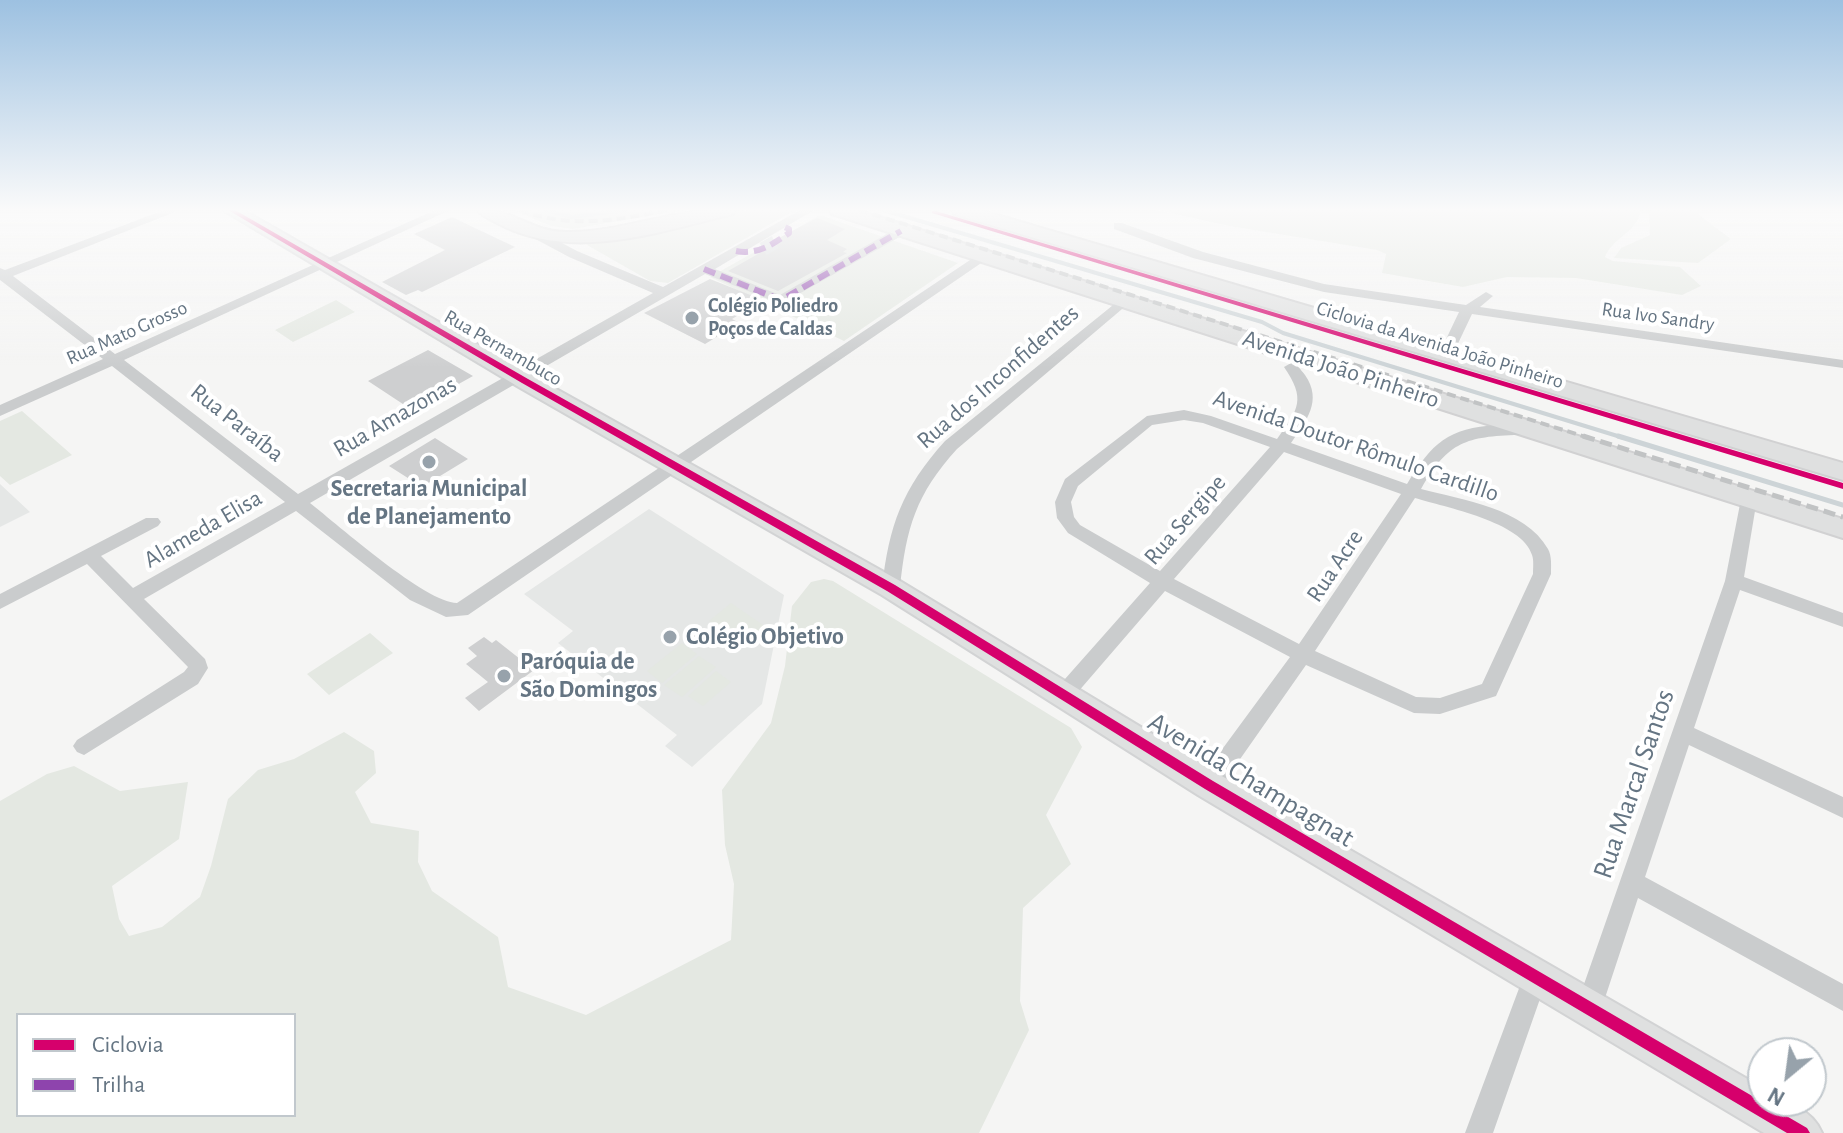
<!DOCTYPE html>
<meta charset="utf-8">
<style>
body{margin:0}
#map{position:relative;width:1843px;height:1133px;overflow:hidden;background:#f5f5f4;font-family:"Alegreya Sans",sans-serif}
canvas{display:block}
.legend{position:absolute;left:16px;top:1013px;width:280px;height:104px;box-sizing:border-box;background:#fff;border:2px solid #c1c8cd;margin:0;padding:10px 14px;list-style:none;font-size:24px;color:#657583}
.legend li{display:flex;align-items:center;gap:16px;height:40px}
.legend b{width:40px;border:2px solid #c1c8cd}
.north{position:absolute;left:1747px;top:1037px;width:80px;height:80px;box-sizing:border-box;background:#fff;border:2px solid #c1c8cd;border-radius:50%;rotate:209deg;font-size:22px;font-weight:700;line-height:32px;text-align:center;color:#657583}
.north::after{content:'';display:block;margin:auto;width:28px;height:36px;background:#97a2ab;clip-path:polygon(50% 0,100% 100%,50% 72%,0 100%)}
</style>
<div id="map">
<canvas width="1843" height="1133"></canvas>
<ul class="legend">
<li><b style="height:10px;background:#d6006c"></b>Ciclovia</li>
<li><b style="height:10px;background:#8e44ad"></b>Trilha</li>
</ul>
<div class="north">N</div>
</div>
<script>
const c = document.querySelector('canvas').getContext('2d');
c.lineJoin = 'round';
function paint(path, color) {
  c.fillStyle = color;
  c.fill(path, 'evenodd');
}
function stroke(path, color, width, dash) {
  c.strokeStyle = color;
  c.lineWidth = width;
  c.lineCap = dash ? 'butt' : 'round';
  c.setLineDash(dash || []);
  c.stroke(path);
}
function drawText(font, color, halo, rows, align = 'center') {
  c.font = font + ' "Alegreya Sans",sans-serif';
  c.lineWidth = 8;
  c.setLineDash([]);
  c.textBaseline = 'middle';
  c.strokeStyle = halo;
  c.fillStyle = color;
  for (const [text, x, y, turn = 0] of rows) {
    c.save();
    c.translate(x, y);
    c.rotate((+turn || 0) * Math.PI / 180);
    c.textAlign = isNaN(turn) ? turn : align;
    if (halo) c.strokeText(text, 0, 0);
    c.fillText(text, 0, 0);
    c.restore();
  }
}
const built = new Path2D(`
 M0 484 30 512 0 527Z
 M649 509 784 595 762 704 692 767 665 746 677 735 558 643 573 631 524 594Z`);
const green = new Path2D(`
 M513 210H683L573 229 551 226Z
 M748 210H795L668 283 650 281 587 245 592 240Z
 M1158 210H1641C1637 233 1613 237 1605 257L1613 261 1680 267 1701 286 1682 295 1576 278 1507 277 1463 287 1382 273 1386 254 1377 250 1229 226Z
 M1649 210H1700L1699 215 1731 239 1698 263 1614 258 1621 248 1650 235Z
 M820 215 958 263 844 341 710 277Z
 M336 300 355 312 293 342 275 330Z
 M22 411 72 455 10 485 0 476V421Z
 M824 579 833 581 1071 728 1082 747 1046 815 1071 864 1023 908 1020 1001 1029 1030 979 1133H0V801L47 774 74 766 120 791 188 782 179 839 112 886 119 919 129 936 162 927 200 897 211 866 228 799 258 770 294 759 344 732 374 751 376 773 355 792 371 823 419 831 418 862 432 891 498 937 508 987 586 1015 731 940 734 884 725 845 722 790 771 723 785 666 792 606 811 582ZM18 1015H294V1115H18Z
 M731 603 766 627 744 645 709 621Z
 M370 633 393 653 329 695 307 674Z
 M682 643 697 654 662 683 647 671Z
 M699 656 716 667 682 697 664 685Z
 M716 671 731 682 703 706 688 696Z`);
const streamFar1 = new Path2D(`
 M545 210 572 217 626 210
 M883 210 1262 322 1283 333 1624 438`);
const stream = new Path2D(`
 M1618 436 1843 505`);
const building = new Path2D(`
 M452 217 515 247 422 292 418 290 406 295 382 282 445 250 414 234Z
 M817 218 845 229 827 240 847 249 843 252 847 253 778 291 728 271 765 250 760 248Z
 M710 279 763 300 732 319 740 323 705 344 644 313Z
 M428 350 473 376 412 410 368 381Z
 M435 438 468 459 422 487 389 466Z
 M484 637 492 643 496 640 534 670 479 711 465 698 488 682 466 664 477 656 468 648Z`);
const streetTunnel = new Path2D(`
 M763 249 779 240`);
const street = new Path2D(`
 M164 210H180L13 276 115 354 435 210H450L124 360 298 494 653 293 569 257 526 234V228H534L577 251 663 287 800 210H814L715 269 780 295 897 228H905V234L781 304 705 274 310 503C338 525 426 603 457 603L979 254 990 257 468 615 446 617 410 600 296 511 144 599 205 659 208 668 198 684 84 755 77 752 73 746 77 740 184 672 188 667 87 564 0 609V594L146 518H158L161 522 158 526 101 556 133 588 285 502 112 366 0 416V405L103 359 0 280V268L5 270Z
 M1114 223H1122L1203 252 1324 284 1466 305 1486 292 1493 296 1480 307 1843 360V368L1472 314 1453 354 1446 358 1439 354 1459 312 1324 292 1193 258 1114 229Z
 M1123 297 1130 301 1128 304 957 449C916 494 906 528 900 588L897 593H885L882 588C889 525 902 489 945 441Z
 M1291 363C1298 365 1300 369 1305 375 1323 401 1306 421 1291 443L1407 484C1432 443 1448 428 1497 425 1510 425 1524 423 1536 426L1538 429C1531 435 1523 434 1514 435 1463 437 1447 444 1421 489 1462 500 1525 508 1548 549 1552 556 1551 566 1551 574L1496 696 1440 714 1414 713 1306 665 1217 792 1209 794 1201 792 1198 785 1201 778 1290 657 1165 591 1071 700 1064 702 1057 700 1054 694 1057 688 1150 583 1068 533 1057 518 1055 502 1065 479 1147 416 1184 410 1211 416 1277 439C1299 409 1306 399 1284 367ZM1184 420 1203 423 1270 447 1160 571 1080 525 1074 517 1071 502 1078 486 1152 425ZM1284 452 1401 494 1299 644 1174 579ZM1415 498C1444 507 1523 522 1532 555 1534 560 1533 568 1533 574L1482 684 1440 698 1416 697 1315 651Z
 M1749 493 1757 499 1744 577 1843 613V627L1740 590 1694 728 1843 797V818L1689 745 1645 877 1843 984V1011L1638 898 1602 1007 1598 1016 1589 1020 1580 1016 1576 1007 1725 581 1741 499Z
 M1536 964 1545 967 1548 976 1493 1133H1465L1527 967Z`);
const secondary = new Path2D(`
 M223 210H243L533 376 900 581 1220 775 1763 1088V1101C1788 1101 1812 1109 1822 1133H1764L1198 795 882 595 517 386Z`);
const primary = new Path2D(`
 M477 210C513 208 529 231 565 232 623 233 678 206 735 210L733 214C660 232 574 261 503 226 494 221 483 217 477 210Z
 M830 210H857L1843 519V538L832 214Z
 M952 210H980L1843 463V480L954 214Z`);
const railFar1 = new Path2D(`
 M520 210C570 229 617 220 668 210
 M859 210 1589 438`);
const rail = new Path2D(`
 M1583 436 1843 517`);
const quiet = new Path2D(`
 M736 251C757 255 772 245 789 233V229L780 225
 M704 269 781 300 901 231`);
const cycleway = new Path2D(`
 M228 210H235L528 379 895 585 1213 781 1807 1128 1810 1133H1787L1205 789 887 591 522 383Z
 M932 211H936L1843 483V489L932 213Z`);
const markers = [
 [692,318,8,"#97a2ab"],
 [429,462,8,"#97a2ab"],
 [670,637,8,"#97a2ab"],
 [504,676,8,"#97a2ab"]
];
const farPoinames = [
 ["Colégio Poliedro",708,306],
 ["Poços de Caldas",708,329]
];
const farStreetnames = [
 ["Rua Ivo Sandry",1658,317,8],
 ["Rua Mato Grosso",127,333,-24],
 ["Ciclovia da Avenida João Pinheiro",1440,345,17],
 ["Rua Pernambuco",503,348,30]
];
const streetNames = [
 ["Avenida João Pinheiro",1341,369,18],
 ["Rua dos Inconfidentes",998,377,-41],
 ["Rua Amazonas",395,417,-30],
 ["Rua Paraíba",237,423,38],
 ["Avenida Doutor Rômulo Cardillo",1356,446,19],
 ["Rua Sergipe",1185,520,-49],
 ["Alameda Elisa",203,529,-30],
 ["Rua Acre",1335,566,-56]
];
const poiNames = [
 ["Secretaria Municipal",429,489,"center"],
 ["de Planejamento",429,517,"center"],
 ["Colégio Objetivo",686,637],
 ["Paróquia de",520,662],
 ["São Domingos",520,690]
];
const nearStreetnames = [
 ["Avenida Champagnat",1251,780,31],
 ["Rua Marcal Santos",1634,784,-71]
];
paint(built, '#e5e7e6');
paint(green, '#e4e8e2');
stroke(streamFar1, '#cdd4d7', 4);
stroke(stream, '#cdd4d7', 5);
paint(building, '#cecfd0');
stroke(streetTunnel, '#d1d5d8', 14, [14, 7]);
stroke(secondary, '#d2d3d4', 4);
stroke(primary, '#d1d1d2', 4);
paint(street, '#cacccd');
paint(secondary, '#dfe0e0');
paint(primary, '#dfe0e0');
stroke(railFar1, '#c1c3c4', 4, [9, 5]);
stroke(rail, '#c1c3c4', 5, [12, 6]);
stroke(quiet, '#8e44ad', 6, [12, 6]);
paint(cycleway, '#d6006c');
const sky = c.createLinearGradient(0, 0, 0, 368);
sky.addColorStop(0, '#9dc1e1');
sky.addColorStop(0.57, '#fafafa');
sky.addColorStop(1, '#fafafa00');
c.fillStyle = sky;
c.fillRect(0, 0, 1843, 368);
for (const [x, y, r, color] of markers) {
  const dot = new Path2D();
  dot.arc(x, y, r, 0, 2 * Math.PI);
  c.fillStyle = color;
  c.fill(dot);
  stroke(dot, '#fff', 3);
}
drawText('bold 20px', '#657583', '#fff', farPoinames, 'left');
drawText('20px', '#657583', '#fff', farStreetnames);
drawText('24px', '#657583', '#fff', streetNames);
drawText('bold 24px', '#657583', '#fff', poiNames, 'left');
drawText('28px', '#657583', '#fff', nearStreetnames);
</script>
